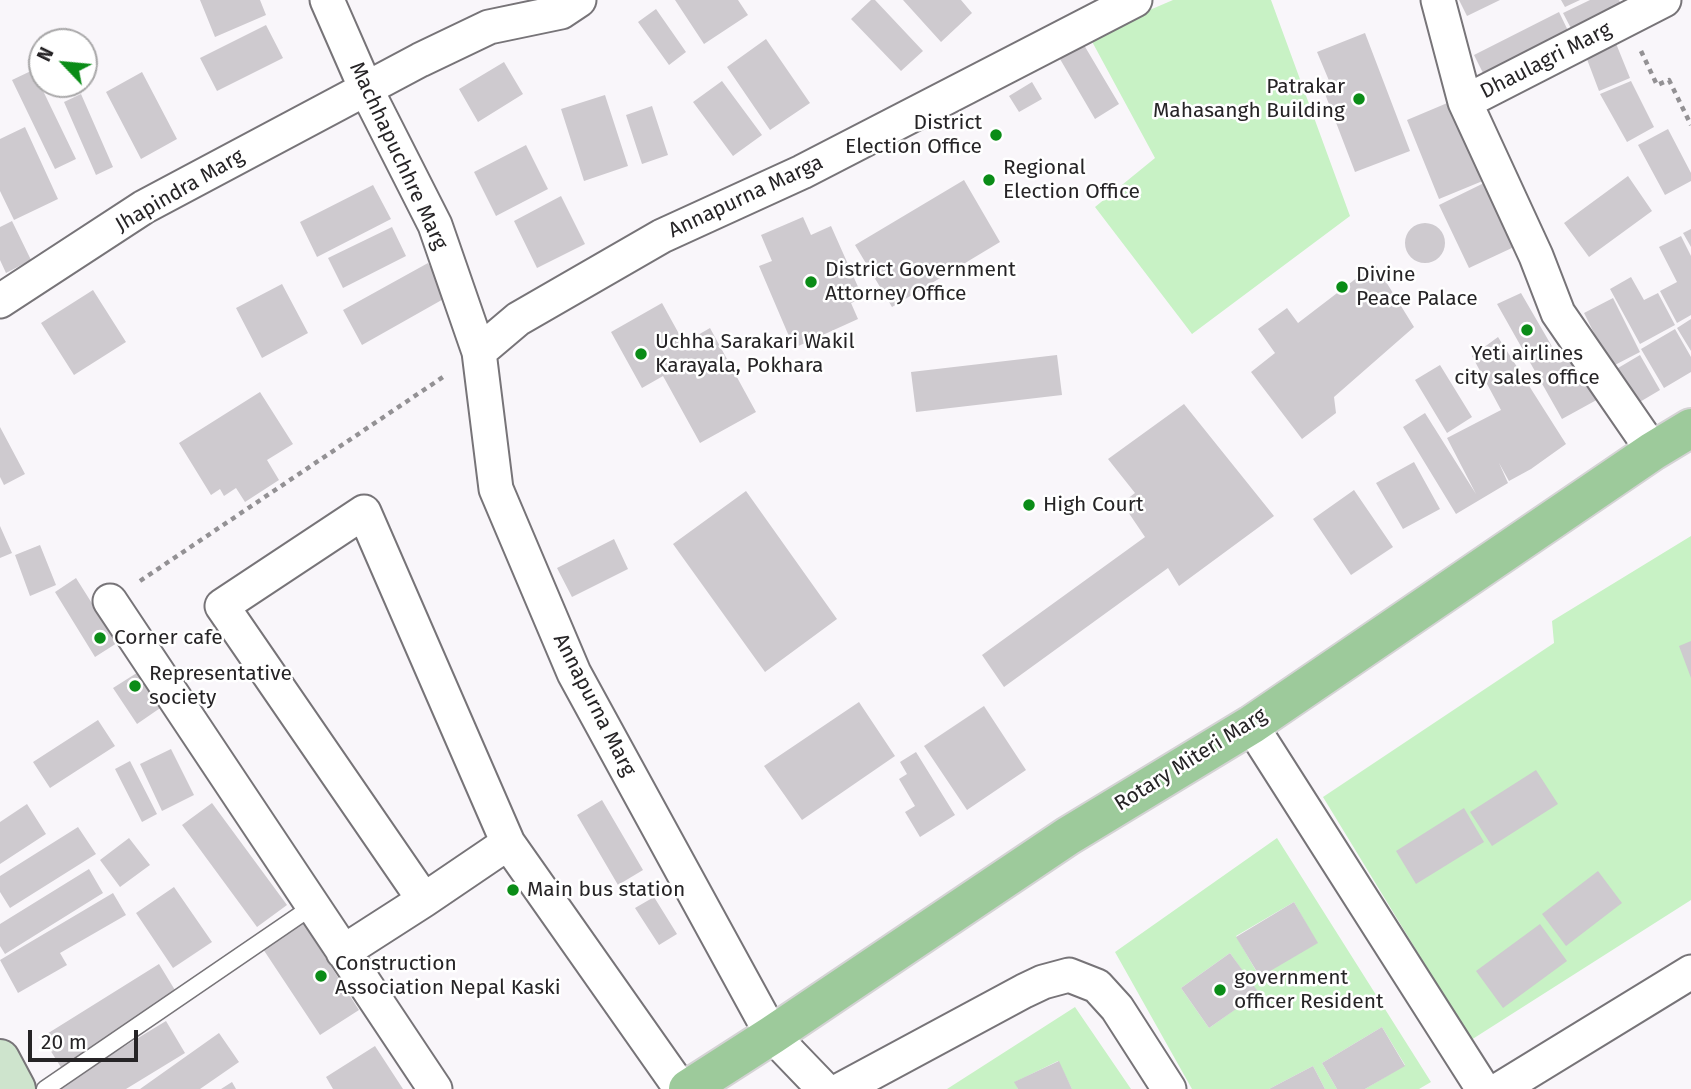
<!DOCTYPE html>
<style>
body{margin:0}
#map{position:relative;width:1691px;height:1089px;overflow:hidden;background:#f9f6fa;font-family:"Fira Sans",sans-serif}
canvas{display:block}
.north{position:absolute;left:28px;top:28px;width:70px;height:70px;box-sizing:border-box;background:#fff;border:2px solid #a8a7a8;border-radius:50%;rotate:296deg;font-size:19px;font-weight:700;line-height:28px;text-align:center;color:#262426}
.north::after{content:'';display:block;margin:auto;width:24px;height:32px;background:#0a8c17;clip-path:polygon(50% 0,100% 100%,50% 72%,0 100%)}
.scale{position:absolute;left:28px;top:1030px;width:110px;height:32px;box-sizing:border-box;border:4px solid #262426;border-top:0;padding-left:9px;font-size:21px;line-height:24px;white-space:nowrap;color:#262426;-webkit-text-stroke:5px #fff;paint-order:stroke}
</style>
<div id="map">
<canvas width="1691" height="1089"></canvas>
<div class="north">N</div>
<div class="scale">20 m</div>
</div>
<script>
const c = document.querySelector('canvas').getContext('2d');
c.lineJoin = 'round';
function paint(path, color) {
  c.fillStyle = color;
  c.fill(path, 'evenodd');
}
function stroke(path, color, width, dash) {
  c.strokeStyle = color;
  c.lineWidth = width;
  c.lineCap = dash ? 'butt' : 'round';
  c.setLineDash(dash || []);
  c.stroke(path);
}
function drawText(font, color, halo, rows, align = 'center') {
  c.font = font + ' "Fira Sans",sans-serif';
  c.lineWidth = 5;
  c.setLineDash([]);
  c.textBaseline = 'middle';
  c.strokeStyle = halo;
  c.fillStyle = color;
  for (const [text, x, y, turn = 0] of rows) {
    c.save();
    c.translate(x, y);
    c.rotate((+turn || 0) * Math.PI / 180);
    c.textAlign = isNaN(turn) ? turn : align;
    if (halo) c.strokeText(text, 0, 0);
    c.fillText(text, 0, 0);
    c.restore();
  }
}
const green = new Path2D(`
 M1173 0H1271L1350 216 1192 334 1095 207 1155 158 1089 36Z
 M1691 536V900L1471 1040 1323 797 1554 643 1552 621Z
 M1277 838 1431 1082 1419 1089H1365L1405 1065 1382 1027 1322 1063 1337 1089H1325L1313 1066 1269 1089H1192L1115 952ZM1294 902 1317 943 1259 976 1236 936ZM1230 953 1258 993 1209 1028 1181 988Z
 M1075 1007 1131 1089H1072L1058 1061 1015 1082 1018 1089H947Z`);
const building = new Path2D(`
 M200 0H260L266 15 215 37Z
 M675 0H738L748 15 704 44Z
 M871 0H875L923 51 901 71 851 19Z
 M903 0H961L972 13 941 42Z
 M1459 0H1500L1467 16Z
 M1561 0H1580L1565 7Z
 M1590 0H1619L1625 12 1575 36 1563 13Z
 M656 9 686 52 669 65 638 22Z
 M1559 12 1573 41 1488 83 1474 55Z
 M266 25 283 58 217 91 200 58Z
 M1365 33 1410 151 1355 172 1322 86 1330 83 1317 52Z
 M766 39 810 103 770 130 727 67Z
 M1615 41 1630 78 1599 91 1585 54Z
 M1084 45 1119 104 1095 119 1060 59Z
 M504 62 523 94 478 122 459 89Z
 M33 70 76 159 55 169 12 80Z
 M142 72 177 139 141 159 106 92Z
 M722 81 762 135 733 156 693 102Z
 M1631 81 1654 127 1627 142 1600 94Z
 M1032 82 1042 99 1019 112 1009 96Z
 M81 94 113 167 96 175 64 102Z
 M605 95 628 166 584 181 561 109Z
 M1452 101 1485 180 1439 199 1407 120Z
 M652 106 668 155 642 164 626 115Z
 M25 127 58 199 14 220 0 191V139Z
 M1668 129 1691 173V181L1665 195 1638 145Z
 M526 145 548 189 496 216 474 172Z
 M1628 176 1652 211 1589 257 1564 223Z
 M964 180 1000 242 892 307 855 245Z
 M1484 183 1514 247 1469 268 1439 205Z
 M373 185 391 219 317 257 300 222Z
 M561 196 585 244 537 268 514 221Z
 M803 217 811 235 831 226 863 298 851 303 858 319 794 348 759 266 772 261 761 235Z
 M12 221 31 260 6 273 0 260V227Z
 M1405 243a20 20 0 1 1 40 0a20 20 0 1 1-40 0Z
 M392 227 406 256 343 288 328 258Z
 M1691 229V247L1683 233Z
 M1681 236 1691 256V315L1677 323 1660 291 1677 282 1659 247Z
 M428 263 447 297 362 345 343 310Z
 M1375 264 1414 327 1334 397 1336 413 1302 439 1251 372 1275 353 1258 329 1287 308 1298 323Z
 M1631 277 1644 300 1658 293 1675 325 1640 344 1610 289Z
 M282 284 308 333 262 358 236 308Z
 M93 290 126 342 74 375 41 323Z
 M1521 293 1561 362 1580 357 1602 397 1562 419 1497 304Z
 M1613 298 1640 352 1611 367 1584 313Z
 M662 303 684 343 710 328 756 412 700 443 663 376 642 388 611 332Z
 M1691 319V351L1677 328Z
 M1675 329 1691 357V372L1664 388 1641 349Z
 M1498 337 1566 444 1531 469 1509 481 1499 463 1508 483 1456 514 1403 427 1425 413 1476 494 1447 438 1501 410 1472 356Z
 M1057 355 1062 395 916 412 911 372Z
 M1640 355 1660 390 1633 406 1613 371Z
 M1440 365 1472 417 1447 433 1415 380Z
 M260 392 293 444 267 460 279 480 245 502 236 488 224 496 220 489 211 495 179 443Z
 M1184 404 1274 516 1179 586 1168 568 1004 687 982 655 1145 537 1122 503 1135 493 1108 459Z
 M0 427 25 474 4 485 0 477Z
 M1414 462 1440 509 1403 529 1376 483Z
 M1354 490 1393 547 1351 575 1313 519Z
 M746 491 837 619 765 672 673 544Z
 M0 526 12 553 0 558Z
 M614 539 628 569 572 597 557 568Z
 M40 545 56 585 30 596 15 555Z
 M76 578 117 643 95 657 55 592Z
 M1691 641V678L1679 646Z
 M143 669 166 704 137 724 113 688Z
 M859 702 895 756 802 820 764 766Z
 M984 706 1026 770 967 810 924 746Z
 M98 720 115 746 50 788 33 762Z
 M171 749 194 795 162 811 140 764Z
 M916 752 955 815 920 837 905 812 915 806 899 779 907 774 900 762Z
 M130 761 157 814 142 822 115 769Z
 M1536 770 1558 804 1492 846 1470 812Z
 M602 800 643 870 618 885 577 815Z
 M212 803 287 905 257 927 182 825Z
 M27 804 46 834 0 864V822Z
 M1464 808 1484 842 1416 884 1396 851Z
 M78 827 96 854 10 908 0 892V876Z
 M129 838 150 865 120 887 100 860Z
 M89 869 103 893 5 954 0 946V924Z
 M1598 871 1622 903 1566 946 1542 914Z
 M174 887 212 942 173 968 136 913Z
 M113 893 126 915 60 953 67 965 18 993 0 960Z
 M654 897 677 934 659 945 635 908Z
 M1294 902 1318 943 1260 977 1236 937Z
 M303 923 359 1010 320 1035 263 949Z
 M1540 924 1567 961 1503 1008 1476 971Z
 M1230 953 1259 993 1209 1028 1181 988Z
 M159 964 178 995 62 1069 42 1037Z
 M166 1021 185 1053 126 1089H61L59 1086Z
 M1382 1027 1405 1066 1365 1089H1337L1322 1063Z
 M219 1033 239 1062 200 1089H140Z
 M375 1046 403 1089H333L326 1077Z
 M1059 1061 1072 1089H1018L1014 1082Z
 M1313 1066 1325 1089H1269Z
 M232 1082 236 1089H221Z`);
const path = new Path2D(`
 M1641 51 1657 85 1669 80 1691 125
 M140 581 446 375`);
const service = new Path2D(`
 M45 1089 313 906`);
const minor = new Path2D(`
 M327 0 366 89 435 225 479 352 496 489 574 673 772 1035 824 1089
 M1438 0 1465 102 1536 256 1558 313 1653 451
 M1465 102 1664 0
 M0 301 144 207 420 60 489 27 561 12 579 0
 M479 352 518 319 662 236 802 172 1135 0
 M110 601 435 1089
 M1251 725 1483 1089
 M424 900 508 843
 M343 952 424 900 222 606 364 512 508 843 681 1089
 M842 1089 1024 991 1043 982 1069 975 1097 986 1117 1008 1169 1089
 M1500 1089 1691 972`);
const secondary = new Path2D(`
 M0 1059 16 1089`);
const primary = new Path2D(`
 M688 1089 772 1035 1068 836 1251 725 1653 451 1691 428`);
const markers = [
 [1359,99,7,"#0a8c17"],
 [996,135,7,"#0a8c17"],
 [989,180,7,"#0a8c17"],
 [811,282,7,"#0a8c17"],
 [1342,287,7,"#0a8c17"],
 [1527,330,7,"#0a8c17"],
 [641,354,7,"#0a8c17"],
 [1029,505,7,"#0a8c17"],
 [100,638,7,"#0a8c17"],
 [135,686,7,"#0a8c17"],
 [513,890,7,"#0a8c17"],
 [321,976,7,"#0a8c17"],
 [1220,990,7,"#0a8c17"]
];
const streetNames = [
 ["Dhaulagri Marg",1546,61,-27],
 ["Machhapuchhre Marg",398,156,65],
 ["Jhapindra Marg",180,191,-30],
 ["Annapurna Marga",746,197,-25],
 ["Annapurna Marg",594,705,63],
 ["Rotary Miteri Marg",1191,760,-32]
];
const poiNames = [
 ["Patrakar",1345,87,"right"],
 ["Mahasangh Building",1345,111,"right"],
 ["District",982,123,"right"],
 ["Election Office",982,147,"right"],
 ["Regional",1003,168],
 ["Election Office",1003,192],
 ["District Government",825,270],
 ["Attorney Office",825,294],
 ["Divine",1356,275],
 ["Peace Palace",1356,299],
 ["Uchha Sarakari Wakil",655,342],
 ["Karayala, Pokhara",655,366],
 ["Yeti airlines",1527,354,"center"],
 ["city sales office",1527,378,"center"],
 ["High Court",1043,505],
 ["Corner cafe",114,638],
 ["Representative",149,674],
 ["society",149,698],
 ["Main bus station",527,890],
 ["Construction",335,964],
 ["Association Nepal Kaski",335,988],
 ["government",1234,978],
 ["officer Resident",1234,1002]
];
paint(green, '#c8f2c5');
paint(building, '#cecacf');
stroke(service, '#777478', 19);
stroke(minor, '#777478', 37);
stroke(secondary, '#777478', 42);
stroke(primary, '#d4d3d4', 42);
stroke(path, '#939194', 4.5, [5, 5]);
stroke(service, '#fff', 16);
stroke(minor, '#fff', 33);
stroke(secondary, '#cee4cd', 38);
stroke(primary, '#9dca9b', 38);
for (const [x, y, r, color] of markers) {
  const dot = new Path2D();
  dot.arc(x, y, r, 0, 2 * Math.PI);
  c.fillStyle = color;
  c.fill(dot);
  stroke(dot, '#fff', 2.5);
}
drawText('21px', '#262426', '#fff', streetNames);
drawText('21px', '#262426', '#fff', poiNames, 'left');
</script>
